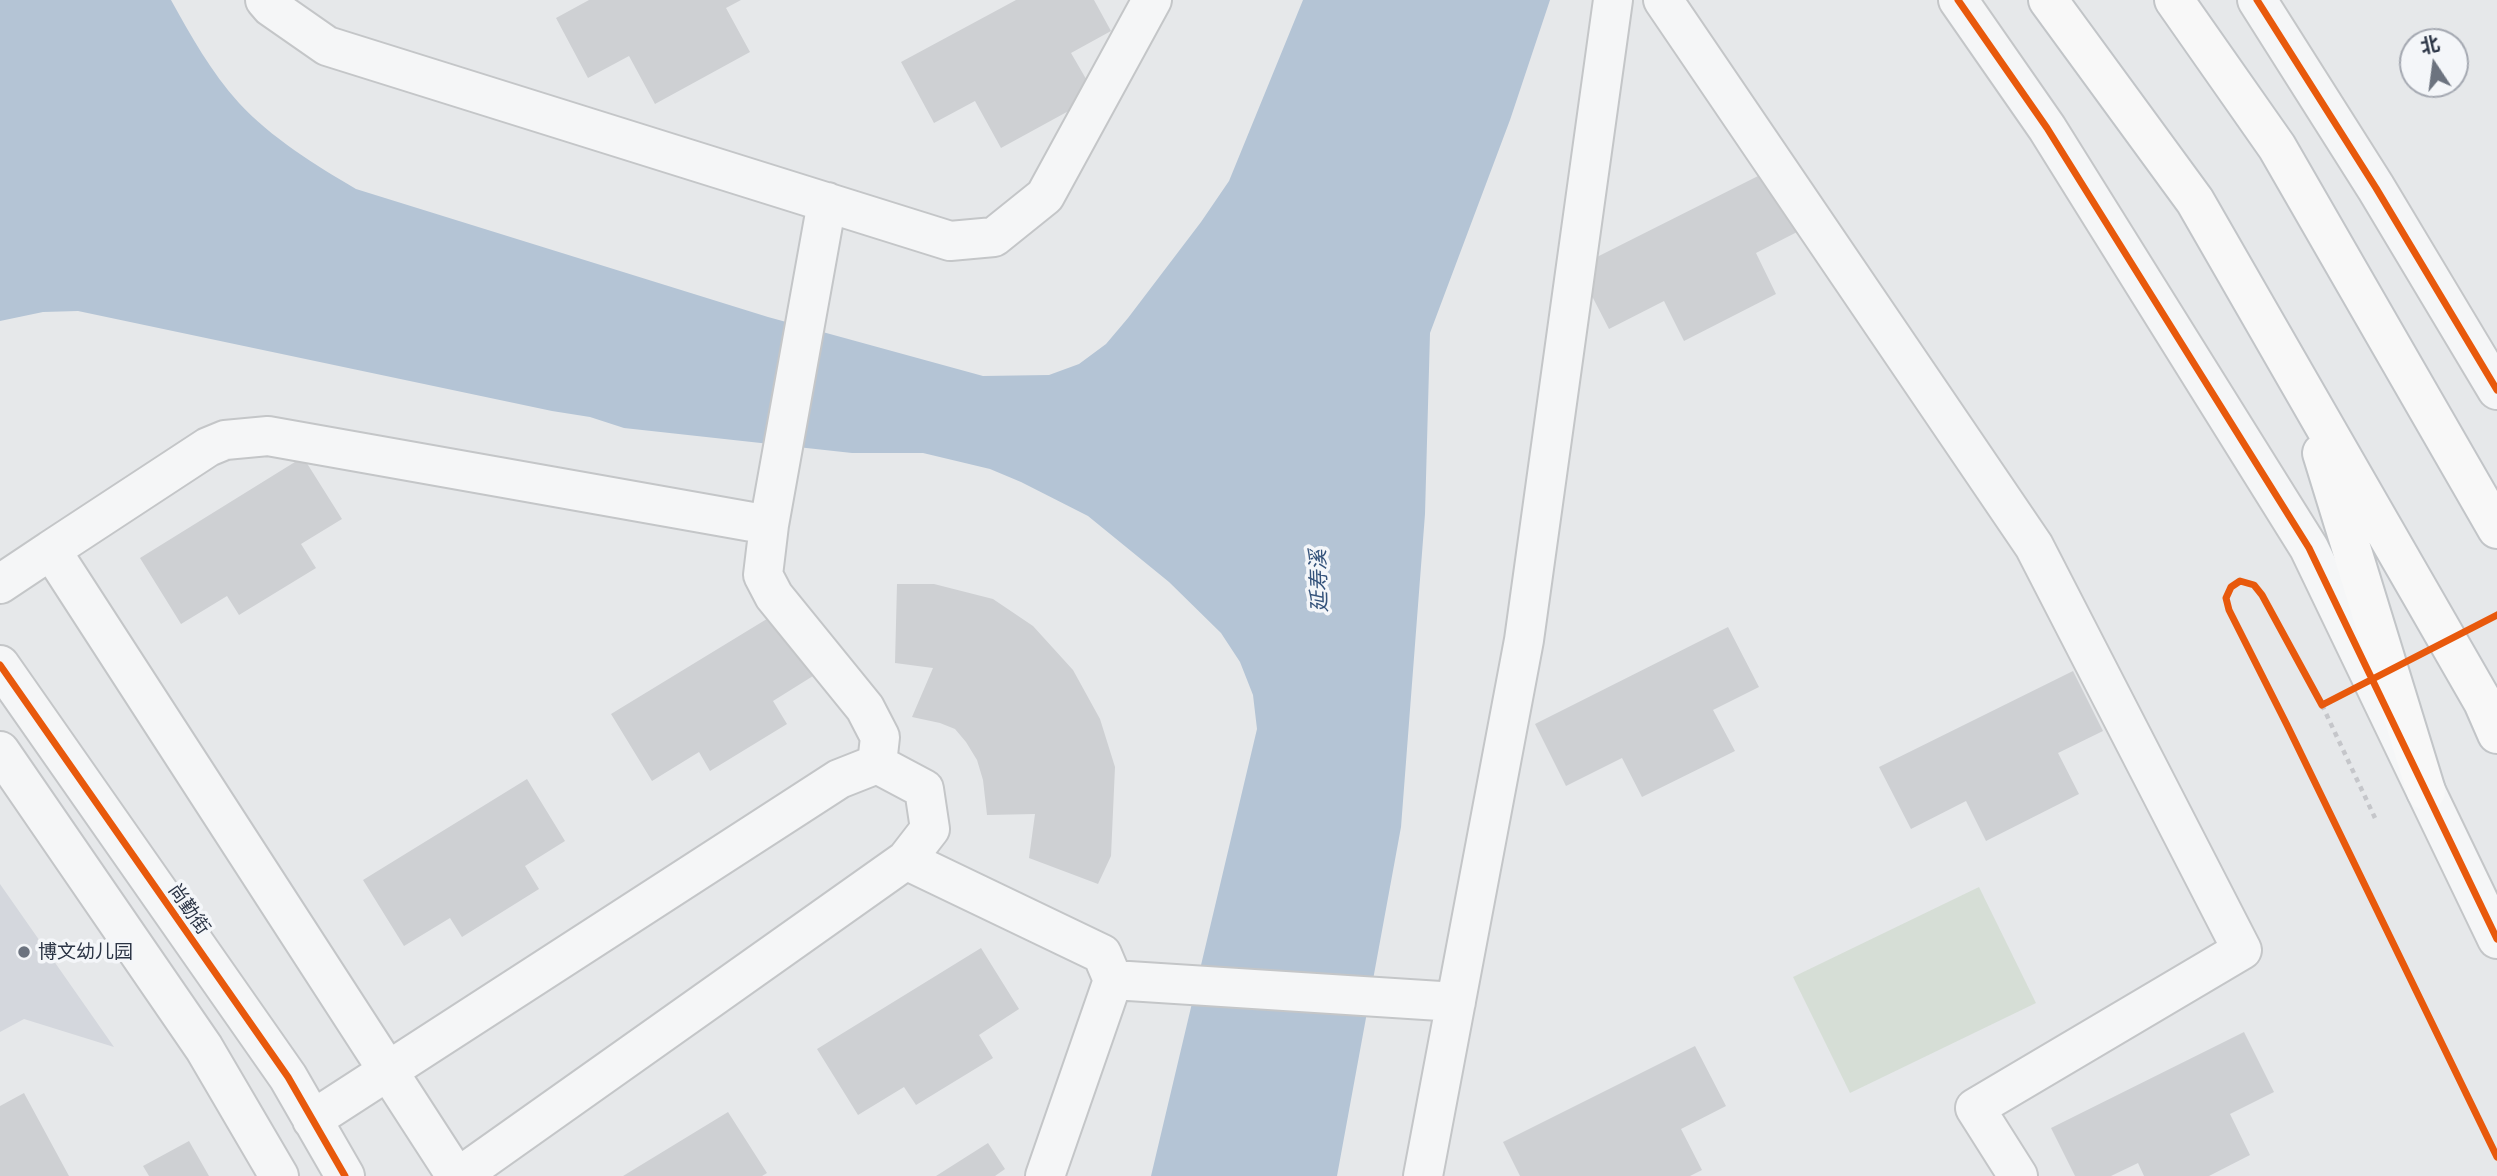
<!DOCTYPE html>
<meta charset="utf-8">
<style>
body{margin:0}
#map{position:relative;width:2497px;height:1176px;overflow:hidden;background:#e6e8ea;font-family:Lato,"Noto Sans SC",sans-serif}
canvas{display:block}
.north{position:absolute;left:2399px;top:28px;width:70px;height:70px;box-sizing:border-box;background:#f4f6f9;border:2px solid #a4a8b1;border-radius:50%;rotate:347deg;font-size:19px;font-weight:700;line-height:28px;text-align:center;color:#2b3445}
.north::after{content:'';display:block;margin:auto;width:24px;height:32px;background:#6c737f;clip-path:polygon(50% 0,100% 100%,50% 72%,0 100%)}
</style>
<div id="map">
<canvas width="2497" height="1176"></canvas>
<div class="north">北</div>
</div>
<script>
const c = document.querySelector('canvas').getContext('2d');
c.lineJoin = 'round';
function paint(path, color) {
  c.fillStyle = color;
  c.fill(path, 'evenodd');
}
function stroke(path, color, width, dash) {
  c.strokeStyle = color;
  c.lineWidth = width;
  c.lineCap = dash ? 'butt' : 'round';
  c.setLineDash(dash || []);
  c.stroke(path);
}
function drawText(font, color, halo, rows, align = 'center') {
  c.font = font + ' Lato,"Noto Sans SC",sans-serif';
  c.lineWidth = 7;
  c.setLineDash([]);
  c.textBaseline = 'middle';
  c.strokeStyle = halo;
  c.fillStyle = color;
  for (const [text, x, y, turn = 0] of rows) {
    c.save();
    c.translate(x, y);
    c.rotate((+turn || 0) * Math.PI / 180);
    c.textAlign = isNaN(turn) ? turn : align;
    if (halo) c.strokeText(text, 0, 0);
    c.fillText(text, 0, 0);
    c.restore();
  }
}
const built = new Path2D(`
 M0 884 114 1047 24 1019 0 1032Z`);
const green = new Path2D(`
 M1979 887 2036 1003 1850 1093 1793 977Z`);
const water = new Path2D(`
 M0 0H171C191 36 211 72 239 103 270 137 317 166 356 189L768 317 983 376 1049 375 1079 364 1106 344 1128 318 1201 222 1229 181 1303 0H1550L1510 120 1430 333 1425 514 1401 827 1337 1176H1151L1257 729 1253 695 1240 662 1221 633 1169 582 1088 516 1021 482 990 469 923 453H852L624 428 590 417 552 411 78 311 43 312 0 321Z`);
const building = new Path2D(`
 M589 0H741L726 8 750 52 655 104 629 56 588 78 556 18Z
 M1016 0H1094L1111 31 1071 53 1096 96 1001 148 975 101 934 123 901 62Z
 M1770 170 1801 230 1756 253 1776 294 1684 341 1664 301 1609 329 1577 267Z
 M303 457 342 519 301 544 316 568 239 615 227 596 181 624 140 558Z
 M897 584H934L993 599 1033 626 1073 670 1100 719 1115 767 1111 856 1098 884 1029 858 1035 814 987 815 983 780 977 760 966 742 955 729 940 723 912 717 933 668 895 663Z
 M775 614 813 676 773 701 787 724 710 771 699 752 652 781 611 714Z
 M1728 627 1759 687 1713 710 1735 751 1642 797 1622 758 1566 786 1535 724Z
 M2073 671 2103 731 2058 753 2079 794 1986 841 1966 801 1911 829 1879 767Z
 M527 779 565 841 525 866 539 889 462 937 450 918 404 946 363 880Z
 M981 948 1019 1009 979 1035 993 1058 916 1105 904 1087 858 1115 817 1049Z
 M2244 1032 2274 1092 2230 1114 2250 1155 2209 1176H2144L2138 1163 2111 1176H2075L2051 1128Z
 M1695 1046 1726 1106 1681 1129 1702 1170 1690 1176H1520L1503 1142Z
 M24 1093 69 1176H0V1106Z
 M728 1112 767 1173 762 1176H623Z
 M189 1141 209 1176H149L143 1166Z
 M988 1143 1005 1169 995 1176H936Z`);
const path = new Path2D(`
 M2322 705 2375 818`);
const minor = new Path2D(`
 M265 0 271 7 327 46 950 241 994 237 1045 196 1152 0
 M1663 0 2034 546 2242 950 1975 1108 2018 1176
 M1958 0 2047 128 2309 548 2497 939
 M2257 0 2376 188 2497 390
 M769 525 827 202
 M51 550 208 447 225 440 268 436 769 525 763 575 774 596 865 708 880 737 877 764
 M0 584 51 550 456 1176
 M0 665 288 1077 345 1176
 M0 751 204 1048 279 1176
 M906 860 1102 954 1113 980 1045 1176
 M1113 980 1456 1002
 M312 1120 839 779 877 764 924 789 930 829 906 860 460 1176
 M1423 1176 1524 640 1613 0`);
const major = new Path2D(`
 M2048 0 2195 201 2483 702 2497 734
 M2174 0 2277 147 2497 529
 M2322 453 2426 791`);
const cycleway = new Path2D(`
 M1958 0 2047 128 2309 548 2497 939
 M2257 0 2376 188 2497 390
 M2497 615 2322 705 2262 595 2254 585 2240 581 2231 587 2226 598 2229 610 2287 725 2497 1157
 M0 665 288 1077 345 1176`);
const markers = [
 [24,952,7,"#6c737f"]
];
const streetNames = [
 ["尚勤街",189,909,55]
];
const poiNames = [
 ["博文幼儿园",38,952]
];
const waterNames = [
 ["延寿溪",1319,581,-92]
];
paint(built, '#d4d7dd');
paint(green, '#d6ded6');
paint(water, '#b4c4d5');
paint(building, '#ced0d3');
stroke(minor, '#c4c6c8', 42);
stroke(major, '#c2c5c8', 42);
stroke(path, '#c5c6ca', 4.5, [5, 5]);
stroke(minor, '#f5f6f7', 38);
stroke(major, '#f8f8f8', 38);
stroke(cycleway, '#e8590c', 7);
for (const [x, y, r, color] of markers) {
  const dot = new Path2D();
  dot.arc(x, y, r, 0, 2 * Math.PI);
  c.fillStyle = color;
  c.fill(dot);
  stroke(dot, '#f4f6f9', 2.5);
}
drawText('19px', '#2b3445', '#f4f6f9', streetNames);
drawText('19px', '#2b3445', '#f4f6f9', poiNames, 'left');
drawText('italic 21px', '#34527a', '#f4f6f9', waterNames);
</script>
